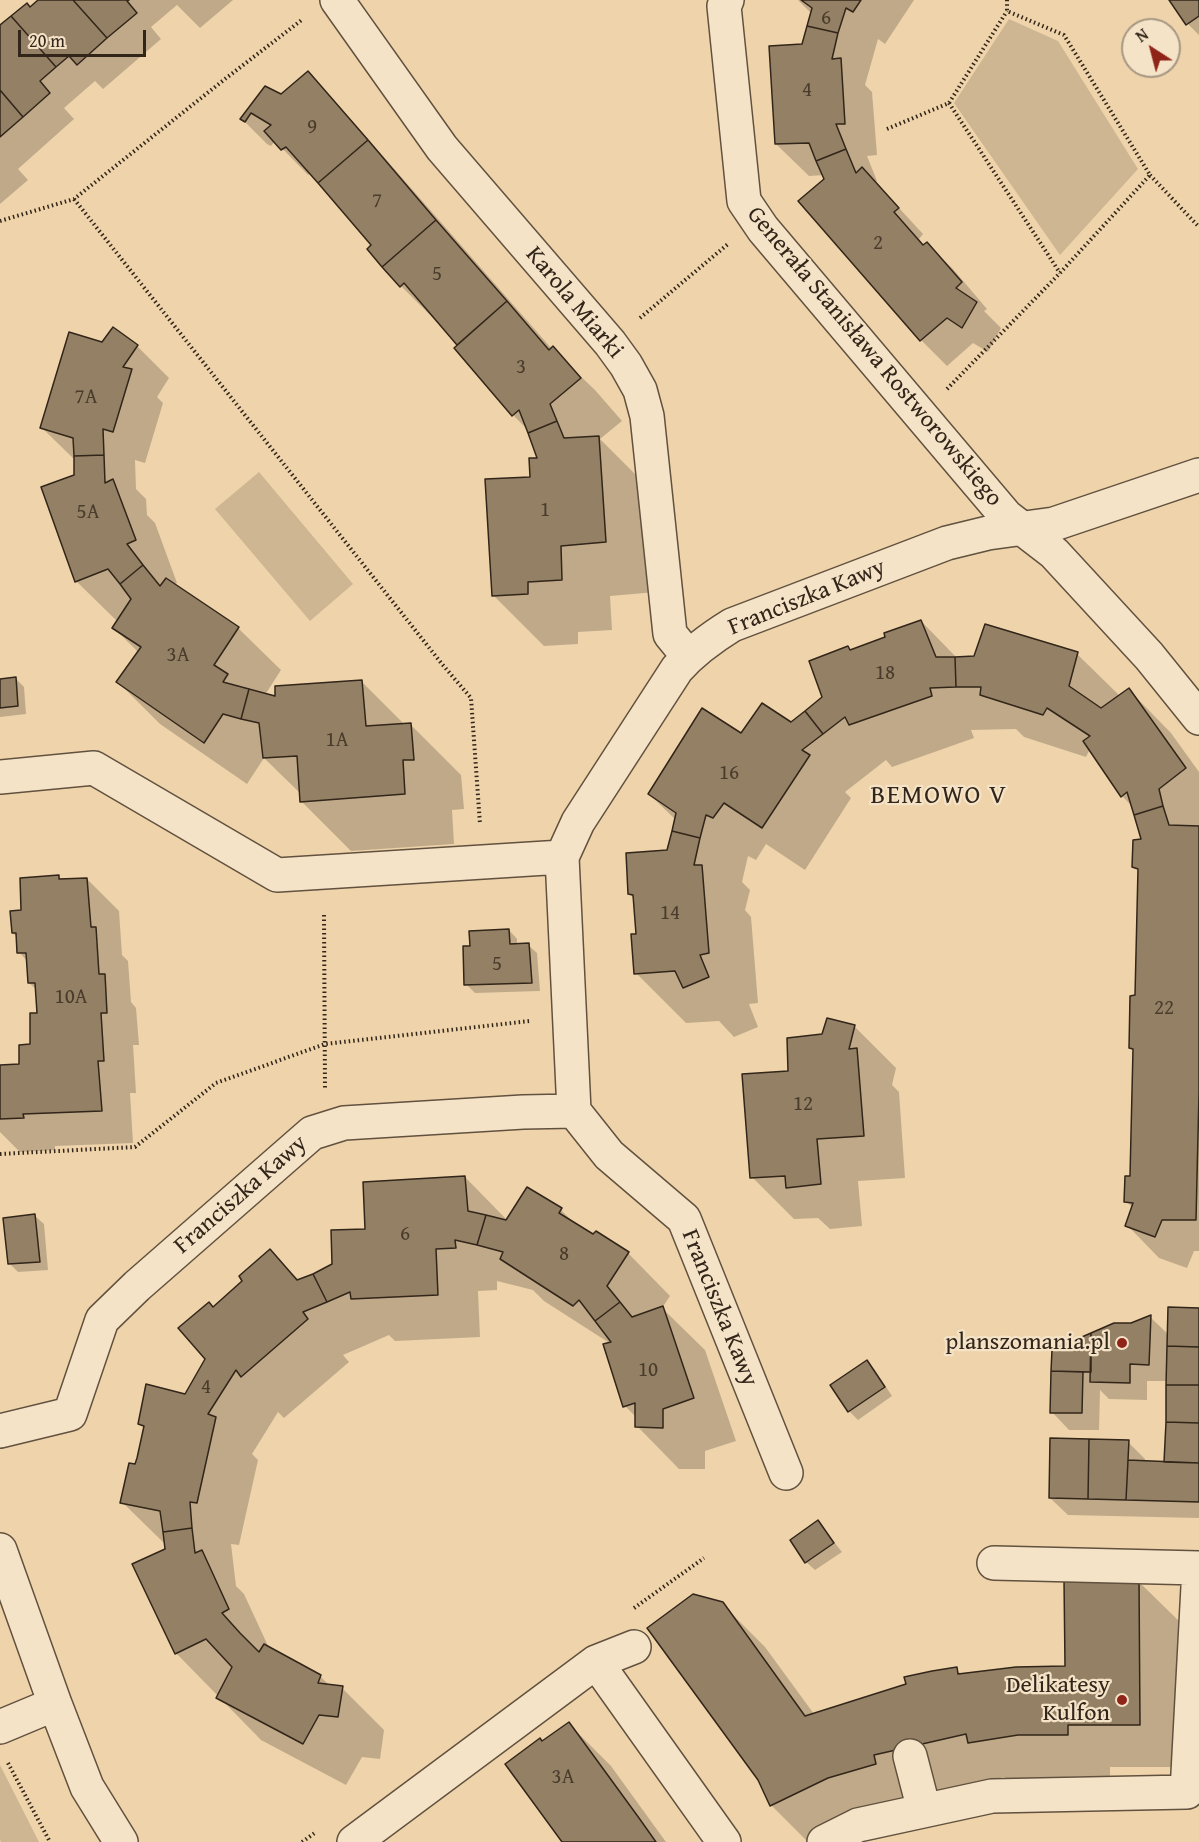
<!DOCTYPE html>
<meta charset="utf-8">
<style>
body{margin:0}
#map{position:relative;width:1199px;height:1842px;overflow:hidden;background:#efd4ab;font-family:"Gentium Book Plus",serif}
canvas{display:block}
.north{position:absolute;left:1121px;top:18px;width:60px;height:60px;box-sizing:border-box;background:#f5e3c8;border:2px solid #a79782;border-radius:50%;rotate:324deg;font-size:16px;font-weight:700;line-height:24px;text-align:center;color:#322519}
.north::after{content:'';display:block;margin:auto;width:21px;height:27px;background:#8f2418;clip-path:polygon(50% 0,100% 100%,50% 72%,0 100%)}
.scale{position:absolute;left:18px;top:30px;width:128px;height:27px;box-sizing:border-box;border:3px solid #322519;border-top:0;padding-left:8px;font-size:18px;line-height:21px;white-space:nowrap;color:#322519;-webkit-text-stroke:4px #f5e3c8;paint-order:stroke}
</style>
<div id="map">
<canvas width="1199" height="1842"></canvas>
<div class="north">N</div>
<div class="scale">20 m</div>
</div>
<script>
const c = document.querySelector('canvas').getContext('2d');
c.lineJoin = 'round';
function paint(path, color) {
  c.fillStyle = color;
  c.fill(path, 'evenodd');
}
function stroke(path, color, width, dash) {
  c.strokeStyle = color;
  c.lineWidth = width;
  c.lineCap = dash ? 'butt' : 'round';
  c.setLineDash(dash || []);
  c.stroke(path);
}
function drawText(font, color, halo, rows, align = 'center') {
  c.font = font + ' "Gentium Book Plus",serif';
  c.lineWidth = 4.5;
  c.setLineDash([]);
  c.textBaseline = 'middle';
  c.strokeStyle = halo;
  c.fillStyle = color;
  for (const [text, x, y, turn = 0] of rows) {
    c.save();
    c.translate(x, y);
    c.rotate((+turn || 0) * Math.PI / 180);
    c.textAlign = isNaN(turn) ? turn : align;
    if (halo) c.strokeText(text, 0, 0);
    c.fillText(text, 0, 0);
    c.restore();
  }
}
const green = new Path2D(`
 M1009 19 1058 41 1138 169 1060 255 954 103Z
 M259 472 353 584 310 621 215 509Z
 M0 1765 39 1842H1L0 1840Z`);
const shadow = new Path2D(`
 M40 0H233L200 28 177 5 151 27 161 39 103 89 95 81 64 108 74 119 18 169 28 180 0 204V27L30 9Z
 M798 0H914L885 44 878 39 865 85 872 92 877 155 867 156 877 181 875 182 923 234 919 239 925 246 927 244 953 269 987 309 984 311 1001 328 988 352 973 343 947 366 921 340 800 202 826 180 824 175 809 176 776 144 812 14Z
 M1170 0H1199V35L1188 24Z
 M308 73 333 99 552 349 595 390 622 421 600 439 649 488 656 592 610 596 612 630 578 632V644L544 646 493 595 540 459 528 430 513 415 444 327 443 328 401 286 373 245 310 173 308 175 275 141 271 146 267 144 242 119 265 87 281 96Z
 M103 344 137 346 169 378 157 397 163 403 145 463 135 460 136 489 146 499 147 515 155 523 177 583 173 585 238 628 281 670 265 695 277 698 362 682 405 725H411L461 775 464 809 452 810 454 844 351 851 301 801V794L264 758 247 784 160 724 118 682 139 653 114 628 118 622 76 581 75 460 41 427Z
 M921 621 957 658 1077 654 1120 696 1129 690 1171 733 1199 772V1251H1194L1187 1268 1159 1258 1127 1225 1133 1208 1126 1201 1132 1177 1135 1052 1130 1048 1136 996 1140 872 1134 866 1143 841 1133 807 1122 796 1090 749 1086 757 1024 737 1016 729 971 730 974 738 892 767 886 760 845 792 851 798 805 870 766 844 756 860 748 856 742 882 750 890 745 910 751 917 758 1003 749 1004 758 1027 734 1037 719 1021 686 1023 636 973 638 935 635 899 629 894 668 851 676 820 649 794 742 735 791 723 824 698 851 651 887 638Z
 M16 679 24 687 26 714 0 717V681Z
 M58 876 62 880 87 879 119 911 122 955 128 961 131 1002 136 1008 139 1045H133L136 1093H130L133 1143 55 1146V1150L20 1152 0 1132V1067L21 1066 32 1045 38 1014 37 990 29 983 28 962 19 952 18 938 13 933 23 911Z
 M509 930 517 939V945H528L537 953 540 991 475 993 466 984 471 947Z
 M854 1026 896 1068 892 1085 899 1092 905 1178 858 1181 862 1226 830 1229 818 1218 794 1219 752 1177 790 1072 823 1036Z
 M465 1177 507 1220 561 1210 577 1226 628 1253 670 1296 662 1308 705 1350 736 1441 705 1451V1469H679L637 1426V1418L625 1406 611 1344 544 1301 533 1290 497 1281V1290L478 1291 480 1337 395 1341 389 1335 343 1355 349 1362 284 1418 278 1412 252 1454 258 1460 239 1545 231 1544 236 1586 244 1594 269 1648 320 1676 330 1686 342 1688 384 1730 380 1759 362 1757 346 1785 261 1740 176 1653 166 1545 122 1502 137 1465 145 1429 139 1424 186 1395 207 1359 213 1308 244 1282 270 1251 300 1281 334 1265 366 1230Z
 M35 1216 44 1224 48 1270 18 1272 10 1264Z
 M1199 1309V1518L1068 1515 1050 1498 1128 1442 1145 1459V1463L1166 1464 1168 1381H1147V1400L1109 1399 1100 1390 1099 1430H1069L1052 1412 1054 1351 1150 1317 1169 1335Z
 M867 1362 875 1370 892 1396 858 1420 849 1411 832 1386Z
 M818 1522 842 1552 815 1570 806 1562Z
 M1138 1581 1181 1623V1767H1110V1776L1061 1777 1012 1785 1004 1777 915 1797 808 1842 771 1805 722 1604 765 1647 814 1714 956 1669 962 1675 1066 1668Z
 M569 1724 611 1766 666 1842H564L542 1742Z`);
const building = new Path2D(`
 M38 0H73L107 38 77 65 69 56 56 67 11 16 27 3 30 7Z
 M73 0H129L127 1 137 13 107 38Z
 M801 0H861L853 12 846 8 838 33 807 26 812 8Z
 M1169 0H1199V16L1186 25Z
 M11 16 56 67 40 81 50 93 23 117 0 90V25Z
 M807 26 838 33 832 59 841 58 845 124H836L846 149 816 161 809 143 775 144 769 46 802 44Z
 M308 71 368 140 318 183 286 147 281 150 264 131 271 125 251 113 245 122 240 119 265 86 281 94Z
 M0 90 23 117 0 137Z
 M368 140 436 220 382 267 367 249 371 245 318 183Z
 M846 149 856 173 862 167 899 208 894 212 923 245 927 242 962 282 956 288 977 302 962 328 947 318 920 341 798 201 824 179 816 161Z
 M436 220 507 301 457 345 404 283 400 287 382 267Z
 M507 301 549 350 553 346 581 378 550 404 557 421 528 433 519 410 512 416 454 348Z
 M113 327 138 345 123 367 132 369 113 432 103 429 104 455 74 456 73 438 40 428 69 332 102 342Z
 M557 421 564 438 599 436 606 542 561 546 562 580 528 582V594L492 596 485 479 530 477 529 458H537L528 433Z
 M104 455 105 483 113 479 136 540 127 544 143 565 120 584 108 569 75 582 41 487 74 475V456Z
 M143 565 160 586 166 578 239 627 214 665 228 674 223 682 249 689 241 719 223 714 204 743 116 682 141 647 112 628 131 599 120 584Z
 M921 620 936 657H955L956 687 930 688 932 696 849 725 845 717 823 734 805 711 822 697 809 661 848 646 850 650 885 637 884 633Z
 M985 624 1078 652 1069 686 1101 708 1129 688 1186 768 1159 789 1163 806 1134 815 1127 792 1121 797 1083 741 1090 736 1047 708 1043 715 980 695 981 687H956L955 657 974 656Z
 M16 677 18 706 0 708V679Z
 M362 680 366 726 411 723 414 760H403L405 794 300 802 297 756 263 758 259 723 241 719 249 689 275 696V686Z
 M762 703 791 722 805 711 823 734 802 750 810 755 762 828 724 803 713 818 706 815 700 838 672 831 676 813 648 794 702 708 741 733Z
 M1163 806 1169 825 1199 826V1093L1196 1220H1162L1155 1237 1125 1226 1133 1203 1124 1202 1125 1176H1130L1133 1049 1129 1048 1130 996 1135 995 1138 869 1132 867 1133 840 1141 839 1134 815Z
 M672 831 700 838 694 865H702L709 953 700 955 709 977 683 988 675 971 634 974 631 934H636L633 895 628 894 626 853 667 850Z
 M59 875V879L87 878 91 927H96L99 974H105L107 1013H101L104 1061H98L102 1111 23 1114 24 1118 0 1119V1065L19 1064V1045L30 1044V1013H37L35 983H28L26 953H17L16 933H12L10 911 21 910 20 878Z
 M509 929 510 944 529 943 532 983 464 985 463 946H470L469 931Z
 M827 1018 855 1025 849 1049 857 1048 864 1136 817 1139 821 1184 786 1188 785 1176 750 1178 742 1074 788 1071 787 1038 822 1034Z
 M465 1176 468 1211 486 1215 477 1245 455 1240 456 1248 436 1249 438 1295 351 1299 350 1292 327 1302 313 1274 332 1264 331 1230 365 1229 363 1182Z
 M527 1187 562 1208 559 1213 593 1234 596 1231 629 1252 607 1286 620 1302 595 1321 579 1300 573 1306 500 1259 503 1252 477 1245 486 1215 506 1220Z
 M35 1214 40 1262 8 1264 3 1218Z
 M270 1249 297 1280 313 1274 327 1302 303 1312 308 1319 241 1377 236 1370 208 1414 216 1417 197 1503 190 1502 192 1528 163 1532 160 1511 120 1503 129 1463 135 1464 137 1458 144 1426 138 1424 146 1384 185 1394 205 1359 178 1328 209 1302 213 1307 242 1281 239 1276Z
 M620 1302 632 1317 663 1306 694 1398 663 1409V1428L635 1427V1403L623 1407 603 1344 611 1342 595 1321Z
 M1168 1307 1199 1308V1347L1167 1346Z
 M1151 1315 1149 1365 1130 1364V1383L1090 1382 1091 1333 1114 1323H1131Z
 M1091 1333V1372L1051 1371 1052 1350Z
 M1167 1346 1199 1347V1385H1166Z
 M867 1360 885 1387 848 1412 830 1385Z
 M1051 1371 1083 1372 1082 1413H1050Z
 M1166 1385H1199V1423L1166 1422Z
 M1166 1422 1199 1423V1463L1164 1462Z
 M1050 1438 1089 1439 1088 1499 1049 1498Z
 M1089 1439 1129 1440 1126 1500 1088 1499Z
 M1128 1460 1199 1463V1502L1126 1500Z
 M818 1520 834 1543 805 1563 790 1540Z
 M192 1528 195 1553 202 1550 229 1609 222 1613 240 1633 259 1652 264 1644 321 1675 318 1683 343 1686 338 1717 319 1715 303 1744 216 1698 232 1667 206 1639 175 1654 132 1564 165 1549 163 1532Z
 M1139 1579 1140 1725H1068V1735H1018L968 1743 966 1734 874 1755 876 1764 828 1778 770 1806 758 1780 647 1628 693 1594 723 1602 805 1716 906 1684 904 1677 932 1671 957 1667 958 1674 1016 1667 1065 1666 1064 1580Z
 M569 1722 639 1818 656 1842H562L505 1764 540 1738 542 1741Z`);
const path = new Path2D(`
 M949 103 1060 273
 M887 129 949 103 1007 11
 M1150 175 1199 227
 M74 199 442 664 471 698 480 824
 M0 221 74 199 225 79 303 19
 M640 318 728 244
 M947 389 1060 273 1150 175 1064 35 1007 11V0
 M324 915 325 1089
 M0 1154 135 1147 216 1083 325 1044 530 1021
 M634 1608 704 1558
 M8 1763 50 1842
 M302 1842 316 1832`);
const minor = new Path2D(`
 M337 0 442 148 610 343 626 365 640 390 647 416 670 634 688 656
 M727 0 724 6 744 201 763 229 1006 516 1054 553 1149 656 1199 718
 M0 777 94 768 277 875 562 857 578 822 677 669C693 651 711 638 732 625L947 543 988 533 1054 524 1199 475
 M562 857 574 1111 609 1155 684 1219 786 1473
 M0 1431 70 1414 102 1320 137 1286 312 1133 344 1123 523 1112 574 1111
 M0 1550 55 1704
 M596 1662 724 1842
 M0 1727 55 1704 87 1787 121 1842
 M910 1756 924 1810
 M354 1842 596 1662 634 1647
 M824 1842 858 1825 992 1796 1187 1792 1199 1568 994 1563`);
const markers = [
 [1122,1343,6,"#8f2418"],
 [1122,1700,6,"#8f2418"]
];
const numberNames = [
 ["6",826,19],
 ["4",807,91],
 ["9",312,128],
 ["7",377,202],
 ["2",878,244],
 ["5",437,275],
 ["3",521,368],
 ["7A",86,398],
 ["1",545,511],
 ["5A",88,513],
 ["3A",178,656],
 ["18",885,674],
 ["1A",337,741],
 ["16",729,774],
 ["14",670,914],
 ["5",497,965],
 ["10A",71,998],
 ["22",1164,1009],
 ["12",803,1105],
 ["6",405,1235],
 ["8",564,1255],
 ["10",648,1371],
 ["4",206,1388],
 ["3A",563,1778]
];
const streetNames = [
 ["Karola Miarki",574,303,50],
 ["Generała Stanisława Rostworowskiego",874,357,50],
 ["Franciszka Kawy",807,598,-22],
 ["Franciszka Kawy",241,1195,-41],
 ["Franciszka Kawy",719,1308,68]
];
const poiNames = [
 ["planszomania.pl",1110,1343],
 ["Delikatesy",1110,1686],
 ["Kulfon",1110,1714]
];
const neighbourhoodNames = [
 ["BEMOWO V",939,796]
];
paint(green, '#cfb692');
paint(shadow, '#0003');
paint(building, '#948065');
stroke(building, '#322519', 1.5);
stroke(minor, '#61513e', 36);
stroke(path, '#322519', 4, [1.5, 3]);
stroke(minor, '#f5e3c8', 33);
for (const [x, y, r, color] of markers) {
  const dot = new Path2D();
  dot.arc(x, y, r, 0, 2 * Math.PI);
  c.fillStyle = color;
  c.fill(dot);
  stroke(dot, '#f5e3c8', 2);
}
drawText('21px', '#4a3c2c', null, numberNames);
drawText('24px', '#322519', '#f5e3c8', streetNames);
drawText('24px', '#322519', '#f5e3c8', poiNames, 'right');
c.letterSpacing = '1.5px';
drawText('26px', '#322519', '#f5e3c8', neighbourhoodNames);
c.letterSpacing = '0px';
</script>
